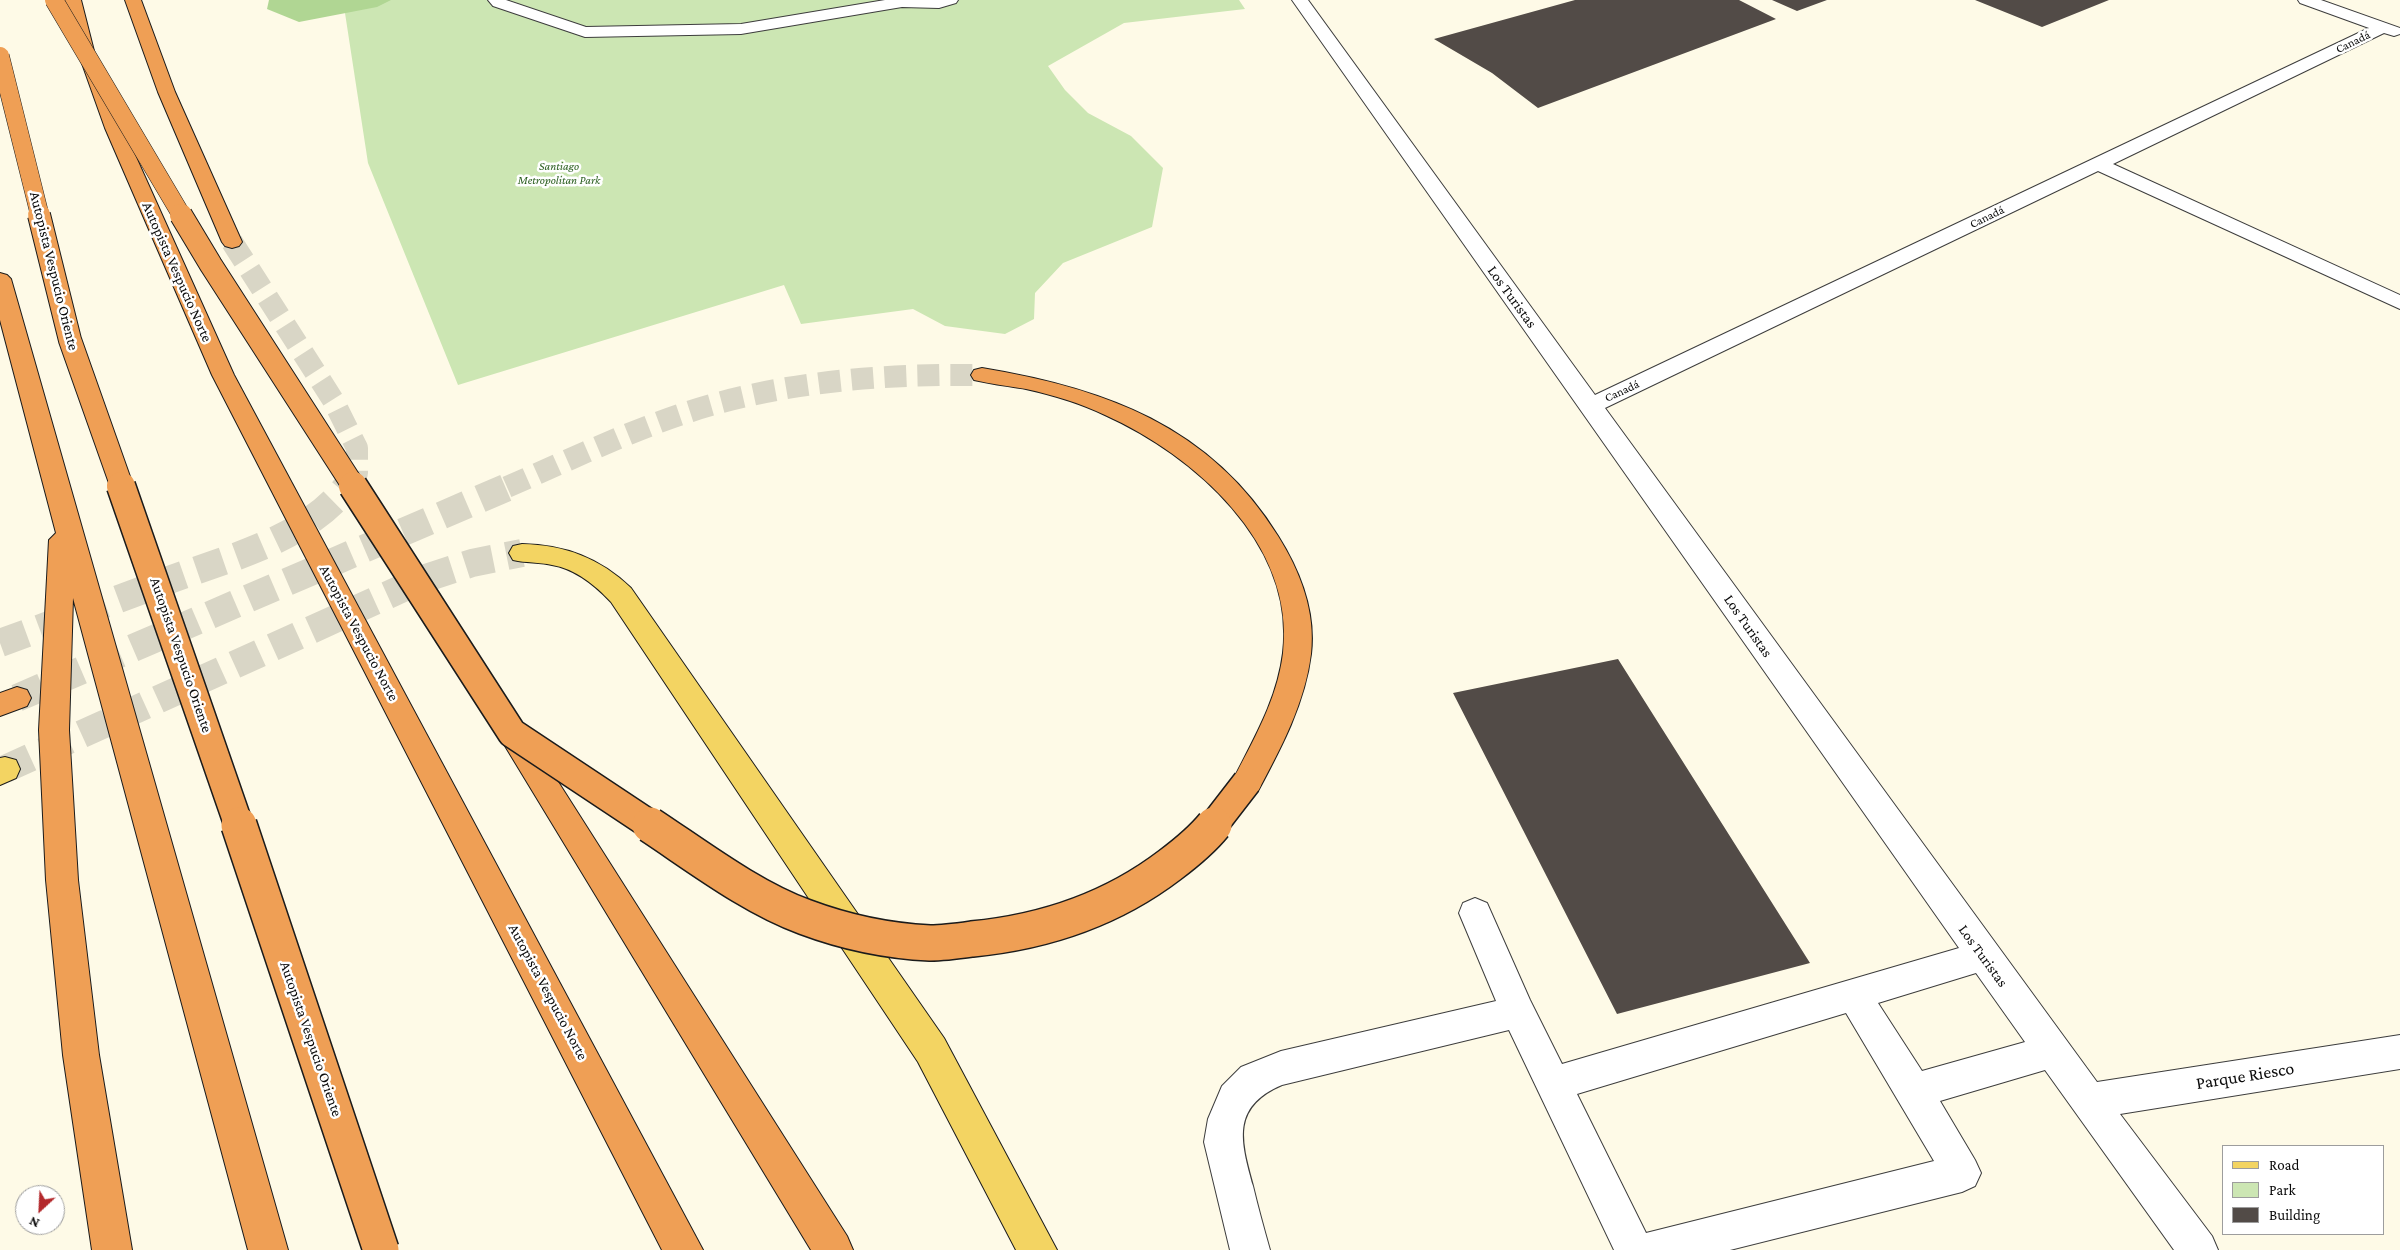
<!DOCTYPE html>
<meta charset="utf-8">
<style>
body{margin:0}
#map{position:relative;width:2400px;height:1250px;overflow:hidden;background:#fefae7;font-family:"Crimson Pro",serif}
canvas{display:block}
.legend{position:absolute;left:2222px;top:1145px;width:162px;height:90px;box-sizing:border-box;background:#fff;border:1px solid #9d9d9d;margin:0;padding:6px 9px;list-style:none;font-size:15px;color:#0a0a0a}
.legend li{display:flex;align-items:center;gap:10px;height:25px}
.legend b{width:25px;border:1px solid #9d9d9d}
.north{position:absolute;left:15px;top:1185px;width:50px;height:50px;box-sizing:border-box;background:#fff;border:1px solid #9d9d9d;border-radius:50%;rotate:205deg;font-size:14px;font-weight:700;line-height:20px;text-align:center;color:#0a0a0a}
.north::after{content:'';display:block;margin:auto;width:18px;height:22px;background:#b3282b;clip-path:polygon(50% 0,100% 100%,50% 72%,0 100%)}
</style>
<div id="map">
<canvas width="2400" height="1250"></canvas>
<ul class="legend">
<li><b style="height:6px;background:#f3d462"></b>Road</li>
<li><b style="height:14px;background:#cce6b3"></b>Park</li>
<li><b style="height:14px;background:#524b47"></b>Building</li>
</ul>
<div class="north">N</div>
</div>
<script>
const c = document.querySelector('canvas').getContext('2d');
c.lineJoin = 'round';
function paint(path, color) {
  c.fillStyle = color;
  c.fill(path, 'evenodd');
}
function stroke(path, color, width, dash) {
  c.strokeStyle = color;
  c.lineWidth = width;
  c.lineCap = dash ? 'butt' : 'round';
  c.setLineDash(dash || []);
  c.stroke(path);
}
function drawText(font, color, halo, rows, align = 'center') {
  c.font = font + ' "Crimson Pro",serif';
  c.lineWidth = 5;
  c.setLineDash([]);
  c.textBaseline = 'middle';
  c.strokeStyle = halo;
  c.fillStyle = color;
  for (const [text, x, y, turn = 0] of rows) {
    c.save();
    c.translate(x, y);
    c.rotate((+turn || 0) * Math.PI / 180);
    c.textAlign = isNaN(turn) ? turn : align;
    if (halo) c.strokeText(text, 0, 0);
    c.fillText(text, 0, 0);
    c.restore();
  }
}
const green = new Path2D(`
 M343 0H1239L1245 9 1124 23 1048 66 1065 90 1088 113 1131 136 1163 168 1152 227 1063 263 1035 293 1034 319 1005 334 945 326 913 309 801 324 784 285 458 385 368 163Z`);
const forest = new Path2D(`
 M269 0H391L377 7 299 22 267 9Z`);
const building = new Path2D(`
 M1575 0H1739L1776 19 1538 108 1492 73 1434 39Z
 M1772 0H1827L1797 11Z
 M1975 0H2109L2042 27Z
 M1618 659 1810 963 1617 1014 1453 693Z`);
const majorTunnel = new Path2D(`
 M5 769 423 579 472 563 522 553`);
const highwayTunnelFar1 = new Path2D(`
 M232 242 333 400 357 448V473L346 487
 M507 487C574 458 641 425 711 405 800 380 890 374 982 375`);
const highwayTunnel = new Path2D(`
 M0 643C55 623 110 602 164 582 227 558 305 541 347 486
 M17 698 510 486`);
const minor = new Path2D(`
 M488 0H506L586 27 741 24 885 0H958L956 3 939 8 902 7 741 34 585 37 493 6Z
 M1292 0H1308L1595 395 2369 28 2300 3 2298 0H2321L2400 28V34L2394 36 2384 33 2113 164 2400 295V309L2098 171 1605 408 2097 1082 2400 1035V1069L2120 1114 2212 1236 2218 1250H2174L2045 1070 1940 1101 1975 1160 1981 1173 1975 1186 1962 1192 1730 1250H1614L1509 1030 1282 1085C1230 1107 1241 1142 1253 1186 1258 1207 1264 1229 1270 1250H1230L1204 1142 1208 1119 1222 1086 1241 1067 1281 1051 1496 1001 1459 913 1463 903 1475 898 1487 903 1530 1000 1562 1064 1959 948ZM1976 973 2025 1042 1922 1071 1878 1003ZM1846 1013 1934 1161 1646 1233 1577 1094Z`);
const major = new Path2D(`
 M522 544C565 545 600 558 631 588L944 1038 1057 1250H1016L918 1062 611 602C595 585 576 569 552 565 539 562 526 563 513 560L509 553 513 546Z
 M5 757 16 760 20 769 16 778 0 785V758Z`);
const highway = new Path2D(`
 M65 0H81L95 55 123 128 234 375 703 1250H662L212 375 105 128 79 55Z
 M125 0H141L175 92 242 242 239 246 232 248 225 246 222 242 158 92Z
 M0 273 7 275 11 279 288 1250H248L73 598 69 730 78 880 99 1055 132 1250H92L63 1055 46 880 39 730 49 540 56 533 0 320Z
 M982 368C1104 388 1210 426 1278 536 1300 571 1316 612 1311 654 1305 703 1281 748 1258 791L1247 795 1236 791 1232 782C1253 740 1277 701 1283 653 1296 544 1194 455 1105 415 1080 403 1053 395 1026 389 1009 386 991 384 974 380L971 375 974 370Z
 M17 687 27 690 31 698 27 706 0 716V693Z
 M512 721 522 725 847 1236 853 1250H811L502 741 497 733 502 725Z`);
const highwayBridgeFar3 = new Path2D(`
 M54 0 182 216
 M0 56 40 216`);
const highwayBridgeFar2 = new Path2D(`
 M39 215 70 340 122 487
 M181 215 211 265 354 487`);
const highwayBridgeFar1 = new Path2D(`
 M121 486 239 826
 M353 486 512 733 652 826
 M1213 826 1247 782`);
const highwayBridge = new Path2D(`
 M239 825 381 1250
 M650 825C697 856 752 898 805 917 845 932 888 941 930 943 944 943 958 941 972 939 1045 932 1111 910 1170 865 1186 853 1201 841 1214 825`);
const farStreetnames = [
 ["Canadá",2353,42,-26],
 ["Canadá",1987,217,-26],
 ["Canadá",1622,391,-25]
];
const farParknames = [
 ["Santiago",559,166],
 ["Metropolitan Park",559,180]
];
const streetNames = [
 ["Autopista Vespucio Oriente",54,271,76],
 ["Autopista Vespucio Norte",177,272,66],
 ["Los Turistas",1512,297,54],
 ["Los Turistas",1748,626,55],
 ["Autopista Vespucio Norte",359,633,62],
 ["Autopista Vespucio Oriente",181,655,71],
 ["Los Turistas",1983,956,54],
 ["Autopista Vespucio Norte",548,992,62],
 ["Autopista Vespucio Oriente",311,1039,71]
];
const nearStreetnames = [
 ["Parque Riesco",2245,1076,-9]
];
paint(green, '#cce6b3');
paint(forest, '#b0d693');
paint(building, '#524b47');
stroke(majorTunnel, '#d9d6c6', 28, [28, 14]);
stroke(highwayTunnelFar1, '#d9d6c6', 22, [22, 11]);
stroke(highwayTunnel, '#d9d6c6', 28, [28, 14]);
stroke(minor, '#3d3d3d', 2);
stroke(major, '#1b1b1b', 2);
stroke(highway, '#1b1b1b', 2);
paint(minor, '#fff');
paint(major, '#f3d462');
paint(highway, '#ef9f55');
stroke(highwayBridgeFar3, '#1b1b1b', 19, []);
stroke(highwayBridgeFar2, '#1b1b1b', 24, []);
stroke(highwayBridgeFar1, '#1b1b1b', 31, []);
stroke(highwayBridge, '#1b1b1b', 38, []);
stroke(highwayBridgeFar3, '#ef9f55', 18);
stroke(highwayBridgeFar2, '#ef9f55', 22);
stroke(highwayBridgeFar1, '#ef9f55', 28);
stroke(highwayBridge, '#ef9f55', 35);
drawText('12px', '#0a0a0a', '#fff', farStreetnames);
drawText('italic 12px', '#295d1e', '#fff', farParknames);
drawText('15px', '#0a0a0a', '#fff', streetNames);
drawText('18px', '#0a0a0a', '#fff', nearStreetnames);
</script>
